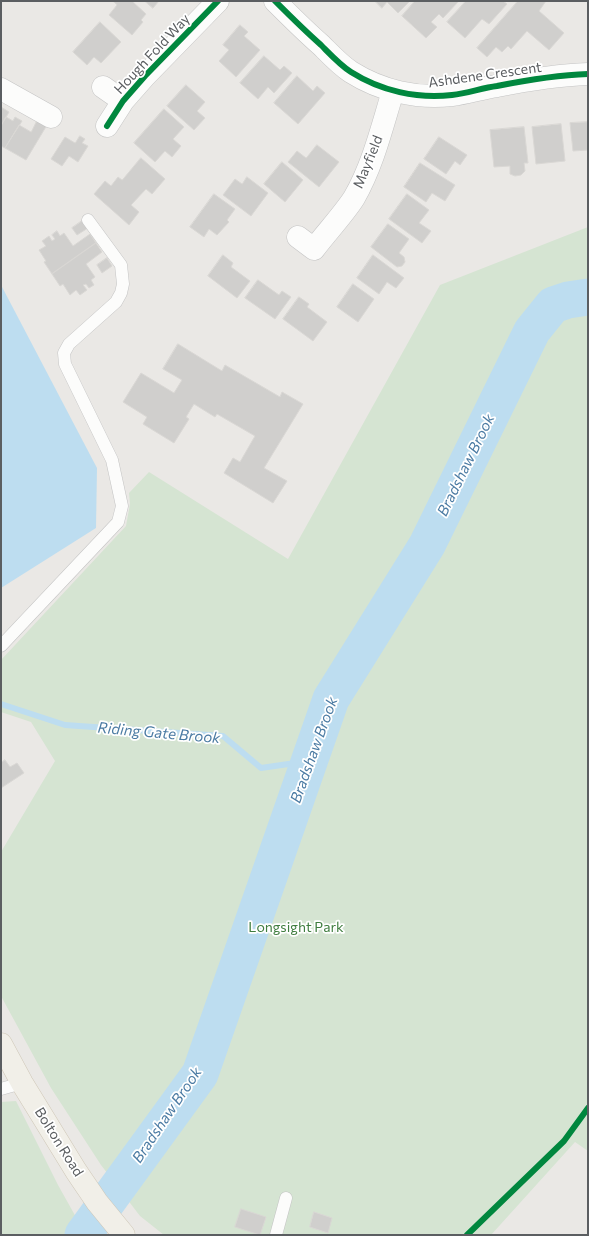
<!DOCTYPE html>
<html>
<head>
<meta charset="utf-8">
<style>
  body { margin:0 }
  #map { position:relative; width:589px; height:1236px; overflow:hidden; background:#eae8e5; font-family:Commissioner,sans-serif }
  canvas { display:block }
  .frame { position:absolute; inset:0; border:2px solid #5b5e61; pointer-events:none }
</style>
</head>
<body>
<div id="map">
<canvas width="589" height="1236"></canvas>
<div class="frame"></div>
</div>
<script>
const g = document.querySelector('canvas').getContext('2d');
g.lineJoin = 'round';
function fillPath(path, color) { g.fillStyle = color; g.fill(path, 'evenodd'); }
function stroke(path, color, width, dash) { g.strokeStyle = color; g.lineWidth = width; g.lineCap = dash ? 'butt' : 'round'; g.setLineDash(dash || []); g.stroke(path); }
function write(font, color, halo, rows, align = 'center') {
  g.font = font + ' Commissioner,sans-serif'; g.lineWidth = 3.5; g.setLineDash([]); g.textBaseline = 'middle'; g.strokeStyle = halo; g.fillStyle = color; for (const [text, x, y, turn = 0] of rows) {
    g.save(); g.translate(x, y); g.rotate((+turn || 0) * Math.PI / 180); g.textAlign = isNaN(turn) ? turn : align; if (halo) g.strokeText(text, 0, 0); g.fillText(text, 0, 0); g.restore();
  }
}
fillPath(new Path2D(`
  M 588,227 L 588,1151 L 575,1142 L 491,1235 L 164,1235 L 140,1216 L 101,1165 L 51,1088 L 1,996 L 1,852 L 55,761 L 31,722 L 1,712 L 1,660 L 126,526 L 130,504 L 129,493 L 149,472 L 288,559 L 440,285 Z
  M 16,1101 L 58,1185 L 86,1235 L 1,1235 L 1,1102 Z`), '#d5e4d2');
fillPath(new Path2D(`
  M 1,285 L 97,468 L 96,528 L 1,588 Z`), '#bdddf0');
stroke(new Path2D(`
  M 1,704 L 65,725 L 223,736 L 261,768 L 309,761`), '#bdddf0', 6);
stroke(new Path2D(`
  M 83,1235 L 200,1074 L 331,699 L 427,545 L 532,331 L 553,305 L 568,300 L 588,297`), '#bdddf0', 37);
const building = new Path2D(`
  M 113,1 L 132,1 L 146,14 L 141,20 L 143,22 L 132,35 L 109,15 L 117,5 Z
  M 145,1 L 159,1 L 153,8 Z
  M 375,1 L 410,1 L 398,13 L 387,2 L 382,8 Z
  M 415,1 L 459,1 L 443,18 L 439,14 L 431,22 L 437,27 L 426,38 L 402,16 Z
  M 466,1 L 503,1 L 507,4 L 489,24 L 482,19 L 465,38 L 447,22 Z
  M 518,1 L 546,1 L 539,11 L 564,33 L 549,50 L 527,31 L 511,49 L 508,46 L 502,52 L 496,47 L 487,57 L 477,48 Z
  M 100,22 L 121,42 L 101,63 L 94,57 L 87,65 L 73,52 Z
  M 240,25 L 248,32 L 244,36 L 260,50 L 236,77 L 219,61 L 229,50 L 223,45 Z
  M 264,56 L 280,70 L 284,66 L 292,73 L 274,93 L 268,87 L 258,99 L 240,83 Z
  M 297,76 L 313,91 L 317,86 L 325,93 L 298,124 L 274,103 Z
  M 186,85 L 205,102 L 197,111 L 205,118 L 194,130 L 167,106 Z
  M 1,107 L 9,112 L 1,126 Z
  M 164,109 L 184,127 L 173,139 L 181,146 L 172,157 L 165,151 L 155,162 L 134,143 Z
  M 6,117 L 13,121 L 15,117 L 22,121 L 5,148 L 1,146 L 1,126 Z
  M 38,119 L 47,125 L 26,160 L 5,148 L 19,125 L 31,132 Z
  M 588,122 L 588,150 L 573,151 L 570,123 Z
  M 561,124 L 565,161 L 536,164 L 532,127 Z
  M 524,127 L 528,163 L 524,163 L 525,171 L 521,175 L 515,176 L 510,174 L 510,166 L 494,167 L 490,130 Z
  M 80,136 L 85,139 L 82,143 L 88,146 L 78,162 L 69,156 L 62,166 L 51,159 L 65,137 L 75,143 Z
  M 439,137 L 467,155 L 460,165 L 455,161 L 446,174 L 424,159 Z
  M 317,145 L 339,162 L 319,187 L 288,162 L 297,151 L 306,158 Z
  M 141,158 L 165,179 L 152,194 L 146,189 L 131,205 L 139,212 L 129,225 L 94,194 L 105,181 L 111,186 L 118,177 L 122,180 Z
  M 282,162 L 303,180 L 285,202 L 264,184 Z
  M 420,163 L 455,185 L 445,201 L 432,193 L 426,202 L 404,187 Z
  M 247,177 L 268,193 L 251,216 L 223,195 L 235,179 L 242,184 Z
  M 214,194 L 235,209 L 227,220 L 229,222 L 217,235 L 209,229 L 204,237 L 190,227 Z
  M 407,194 L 429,210 L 419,223 L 431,231 L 422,243 L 389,219 Z
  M 82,221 L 88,228 L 77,235 L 72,228 Z
  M 388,224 L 409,239 L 399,253 L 404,257 L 405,262 L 402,266 L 397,267 L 371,247 Z
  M 57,231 L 60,236 L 64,233 L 73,246 L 90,234 L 96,243 L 52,274 L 44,262 L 46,261 L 39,250 L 46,246 L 42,241 L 49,236 L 52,241 L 55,239 L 52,235 Z
  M 96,243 L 102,252 L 86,264 L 95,277 L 91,280 L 94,285 L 89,288 L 86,284 L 83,285 L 87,290 L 80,295 L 76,290 L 70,295 L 63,284 L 60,286 L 52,274 Z
  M 223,255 L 233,263 L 231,267 L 250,281 L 237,298 L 208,276 Z
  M 373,255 L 404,278 L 396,288 L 387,282 L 379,294 L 357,278 Z
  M 107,258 L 112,266 L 102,273 L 97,265 Z
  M 258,280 L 279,295 L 282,291 L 291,297 L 275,319 L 245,298 Z
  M 353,284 L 374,299 L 358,322 L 337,307 Z
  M 299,297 L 309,304 L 307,307 L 327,322 L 313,341 L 283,319 Z
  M 178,344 L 222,371 L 225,365 L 280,397 L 282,392 L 303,404 L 264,468 L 287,481 L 273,503 L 224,473 L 233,458 L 240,462 L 255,436 L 217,414 L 215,417 L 194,404 L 186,417 L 189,419 L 174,443 L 143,424 L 147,417 L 123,402 L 141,373 L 174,393 L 182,380 L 163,369 Z
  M 5,760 L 10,767 L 17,763 L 24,773 L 1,788 L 1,763 Z
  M 241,1209 L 266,1217 L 260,1235 L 235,1227 Z
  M 314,1212 L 332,1218 L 328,1233 L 310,1227 Z`);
fillPath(building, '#d0cfcd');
stroke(building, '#d9d7d4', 1);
const service = new Path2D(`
  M 1,646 L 118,522 L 122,506 L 112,460 L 65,364 L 64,353 L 69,344 L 116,302 L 121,293 L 123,284 L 121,265 L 88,220
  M 1,1089 L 22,1083
  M 276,1235 L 286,1198`);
const minor = new Path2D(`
  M 275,1 C 290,16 305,31 321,45 C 330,54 340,65 351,72 C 381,91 417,99 452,95 C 468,93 482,88 497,86 C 527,80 558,75 588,74
  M 103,87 L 123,101
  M 1,89 L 51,117
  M 107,126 L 123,101 L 145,76 L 218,1
  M 298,237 L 314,249 C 326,233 343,215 354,198 C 373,165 382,127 393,91`);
const primary = new Path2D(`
  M 1,1044 L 22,1083 L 76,1171 L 97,1202 L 124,1235`);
stroke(service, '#c4c4c4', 13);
stroke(minor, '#c4c4c4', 23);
stroke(primary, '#cec6b6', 23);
stroke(service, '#fcfcfb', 12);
stroke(minor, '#fcfcfb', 22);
stroke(primary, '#f1efe8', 22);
stroke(new Path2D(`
  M 275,1 C 290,16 305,31 321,45 C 330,54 340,65 351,72 C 381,91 417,99 452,95 C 468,93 482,88 497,86 C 527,80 558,75 588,74
  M 107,126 L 123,101 L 145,76 L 218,1
  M 467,1235 L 564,1141 L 588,1108`), '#00873e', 6);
write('14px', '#5b5e61', '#fff', [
  ["Hough Fold Way",152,54,-47],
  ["Ashdene Crescent",485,75,-8],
  ["Mayfield",368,162,-68],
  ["Bolton Road",59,1142,58]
]);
write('14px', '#3f7d3f', '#fff', [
  ["Longsight Park",296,927]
]);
write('italic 15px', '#4b7ba3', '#fff', [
  ["Bradshaw Brook",466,465,-64],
  ["Riding Gate Brook",159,733,5],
  ["Bradshaw Brook",314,750,-70],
  ["Bradshaw Brook",167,1115,-56]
]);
</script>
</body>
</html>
